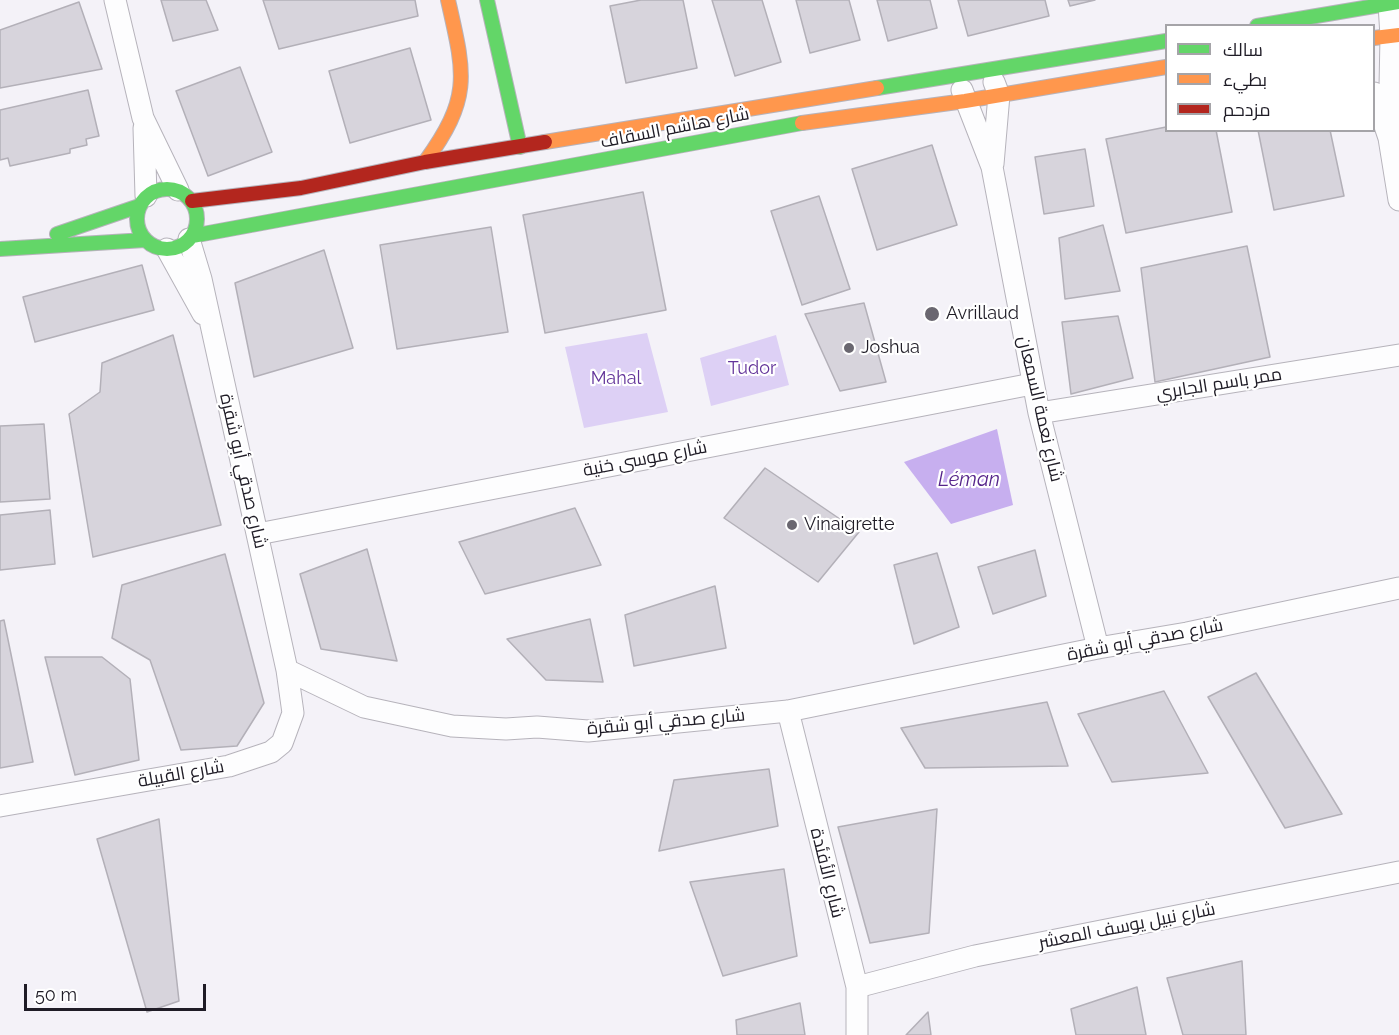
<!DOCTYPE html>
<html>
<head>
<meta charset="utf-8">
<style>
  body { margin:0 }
  #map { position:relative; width:1399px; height:1035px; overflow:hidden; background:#f4f2f8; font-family:Raleway,Cairo,sans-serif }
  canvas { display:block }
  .legend { position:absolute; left:1165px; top:24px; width:210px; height:108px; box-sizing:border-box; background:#fff; border:2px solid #a5a4a8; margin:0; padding:8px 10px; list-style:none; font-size:18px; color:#1f1c26 }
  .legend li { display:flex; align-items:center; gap:12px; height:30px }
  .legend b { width:30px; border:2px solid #a5a4a8 }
  .scale { position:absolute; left:24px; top:984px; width:182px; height:27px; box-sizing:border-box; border:3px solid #1f1c26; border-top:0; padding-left:8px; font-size:18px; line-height:21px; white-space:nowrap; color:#1f1c26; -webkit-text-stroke:4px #fff; paint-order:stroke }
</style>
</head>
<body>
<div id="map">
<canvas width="1399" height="1035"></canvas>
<ul class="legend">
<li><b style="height:8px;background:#63d668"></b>سالك</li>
<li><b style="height:8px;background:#ff974d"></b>بطيء</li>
<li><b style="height:8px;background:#b3261e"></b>مزدحم</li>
</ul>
<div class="scale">50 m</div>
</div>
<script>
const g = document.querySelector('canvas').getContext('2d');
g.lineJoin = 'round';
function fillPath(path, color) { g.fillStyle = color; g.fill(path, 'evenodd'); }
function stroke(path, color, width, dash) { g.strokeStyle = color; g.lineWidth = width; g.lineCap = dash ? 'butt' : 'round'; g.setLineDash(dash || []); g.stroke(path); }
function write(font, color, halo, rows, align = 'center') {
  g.font = font + ' Raleway,Cairo,sans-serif'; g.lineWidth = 4.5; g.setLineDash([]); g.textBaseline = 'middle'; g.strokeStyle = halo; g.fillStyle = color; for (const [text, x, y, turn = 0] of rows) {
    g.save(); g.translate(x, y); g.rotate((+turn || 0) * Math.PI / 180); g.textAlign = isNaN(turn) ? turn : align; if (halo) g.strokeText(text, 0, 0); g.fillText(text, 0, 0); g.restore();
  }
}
fillPath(new Path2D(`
  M 647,333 L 668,412 L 584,428 L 565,347 Z
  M 776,335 L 789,385 L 711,406 L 700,358 Z`), '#ddd0f5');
fillPath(new Path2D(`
  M 997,429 L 1013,505 L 951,524 L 904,462 Z`), '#c7afef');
const building = new Path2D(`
  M 161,0 L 206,0 L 218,30 L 173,41 Z
  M 263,0 L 415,0 L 418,16 L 279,49 Z
  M 641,0 L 683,0 L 697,68 L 626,83 L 610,6 Z
  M 712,0 L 762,0 L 781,62 L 735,76 Z
  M 796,0 L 849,0 L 860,40 L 810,53 Z
  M 877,0 L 930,0 L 937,28 L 888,41 Z
  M 958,0 L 1045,0 L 1049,16 L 968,36 Z
  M 1068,0 L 1095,0 L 1070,6 Z
  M 79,2 L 102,69 L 0,88 L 0,30 Z
  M 410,48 L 431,120 L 350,143 L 329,71 Z
  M 240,67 L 272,152 L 208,176 L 176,91 Z
  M 88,90 L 99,136 L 86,139 L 87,145 L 70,149 L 70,153 L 10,166 L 8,158 L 0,160 L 0,110 Z
  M 1166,127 L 1166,130 L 1216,130 L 1232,212 L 1126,233 L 1106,139 Z
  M 1258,130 L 1330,130 L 1344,196 L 1274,210 Z
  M 932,145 L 957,225 L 877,250 L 852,169 Z
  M 1085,149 L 1094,206 L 1044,214 L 1035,157 Z
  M 643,192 L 666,310 L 545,333 L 523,215 Z
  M 819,196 L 850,289 L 802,305 L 771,211 Z
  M 1103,225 L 1120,291 L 1065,299 L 1059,238 Z
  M 491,227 L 508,332 L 397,349 L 380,245 Z
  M 1247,246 L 1270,357 L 1155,382 L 1141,268 Z
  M 324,250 L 353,348 L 254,377 L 235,283 Z
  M 142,265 L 154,310 L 35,342 L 23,297 Z
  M 864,303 L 886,382 L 840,391 L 805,314 Z
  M 1118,316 L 1133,378 L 1071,394 L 1062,322 Z
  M 173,335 L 221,525 L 93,557 L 69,414 L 100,392 L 102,363 Z
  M 44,424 L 50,499 L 0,502 L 0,426 Z
  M 765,468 L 859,532 L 818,582 L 724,518 Z
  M 575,508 L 601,565 L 485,594 L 459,542 Z
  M 50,510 L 55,564 L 0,570 L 0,515 Z
  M 367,549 L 397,661 L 321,649 L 300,574 Z
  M 1035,550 L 1046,596 L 993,614 L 978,567 Z
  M 937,553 L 959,627 L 914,644 L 894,565 Z
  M 225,554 L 264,703 L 237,746 L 181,750 L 150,660 L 112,638 L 122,585 Z
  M 715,586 L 726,648 L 634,666 L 625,615 Z
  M 590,619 L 603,682 L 546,680 L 507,639 Z
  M 4,620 L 33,762 L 0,768 L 0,621 Z
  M 45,657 L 102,657 L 130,679 L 139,760 L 75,775 Z
  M 1256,673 L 1342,814 L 1285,828 L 1208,697 Z
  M 1164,691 L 1208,773 L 1112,782 L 1078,714 Z
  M 1047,702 L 1068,766 L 925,768 L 901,728 Z
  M 769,769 L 778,826 L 659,851 L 674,780 Z
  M 937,809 L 929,933 L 870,943 L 838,827 Z
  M 159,819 L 179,1001 L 147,1012 L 97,839 Z
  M 784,869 L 797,956 L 723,976 L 690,882 Z
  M 1242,961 L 1246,1035 L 1183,1035 L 1167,978 Z
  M 1137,987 L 1146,1035 L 1076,1035 L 1071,1009 Z
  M 800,1003 L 805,1035 L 737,1035 L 736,1020 Z
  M 928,1012 L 931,1035 L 906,1035 Z`);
fillPath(building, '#d7d4dc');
stroke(building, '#b3b0b8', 1.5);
const street = new Path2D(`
  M 115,0 L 143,118 L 178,190
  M 1389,4 L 1391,36 L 1389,138
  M 962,90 L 992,167 L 1039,413 L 1098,648
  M 1374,93 L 1389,138 L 1399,200
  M 144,128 L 146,196
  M 993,164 L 999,95 L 994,82
  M 167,249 L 203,314
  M 1039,413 L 1399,355
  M 258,534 L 1032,384
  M 287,670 L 364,707 L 452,726 L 506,729 L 537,727 L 588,731 L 788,711 L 1098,648 L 1187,633 L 1399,588
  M 788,711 L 857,987 L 857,1035
  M 0,806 L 229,766 L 271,752 L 282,743 L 293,713 L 287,670 L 201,279 L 189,239
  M 857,987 L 975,956 L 1399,872`);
const fast = new Path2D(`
  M 487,0 L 520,147
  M 1257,26 L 1399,2
  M 877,88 L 1166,41
  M137 219a30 30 0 1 1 60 0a30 30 0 1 1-60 0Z
  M 57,234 L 139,206
  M 192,236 L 802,123
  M 0,249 L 145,240`);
const slow = new Path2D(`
  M 1374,38 L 1399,35
  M 802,123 L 965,101 L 1166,67
  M 545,142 L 877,88
  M 425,162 C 472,97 465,75 448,0`);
const jam = new Path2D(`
  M 192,201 L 301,188 L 425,162 L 545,142`);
stroke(street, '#b6b3bb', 23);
stroke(fast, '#b6b3bb', 16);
stroke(slow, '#b6b3bb', 16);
stroke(jam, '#b6b3bb', 16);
stroke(street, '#fdfdfe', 21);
stroke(fast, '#63d668', 14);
stroke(slow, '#ff974d', 14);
stroke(jam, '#b3261e', 14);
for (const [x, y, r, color] of [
  [932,314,8,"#6a6770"],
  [849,348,6,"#6a6770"],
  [792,525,6,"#6a6770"]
]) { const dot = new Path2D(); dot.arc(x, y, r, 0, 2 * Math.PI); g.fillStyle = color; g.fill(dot); stroke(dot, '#fff', 2); }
write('18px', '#1f1c26', '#fff', [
  ["شارع هاشم السقاف",675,128,-11],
  ["ممر باسم الجابري",1219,384,-9],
  ["شارع نعمة السمعان",1040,409,77],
  ["شارع موسى خنية",645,459,-11],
  ["شارع صدقي أبو شقرة",243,471,77],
  ["شارع صدقي أبو شقرة",1145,640,-11],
  ["شارع صدقي أبو شقرة",666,722,-5],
  ["شارع القبيلة",181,774,-10],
  ["شارع الأفئدة",827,873,76],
  ["شارع نبيل يوسف المعشر",1127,926,-11]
]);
write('18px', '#1f1c26', '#fff', [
  ["Avrillaud",946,314],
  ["Joshua",861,348],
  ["Vinaigrette",804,525]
], 'left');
write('18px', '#623399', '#fff', [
  ["Tudor",752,369],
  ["Mahal",616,379]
]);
write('italic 20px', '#55248a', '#fff', [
  ["Léman",969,480]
]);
</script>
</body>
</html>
